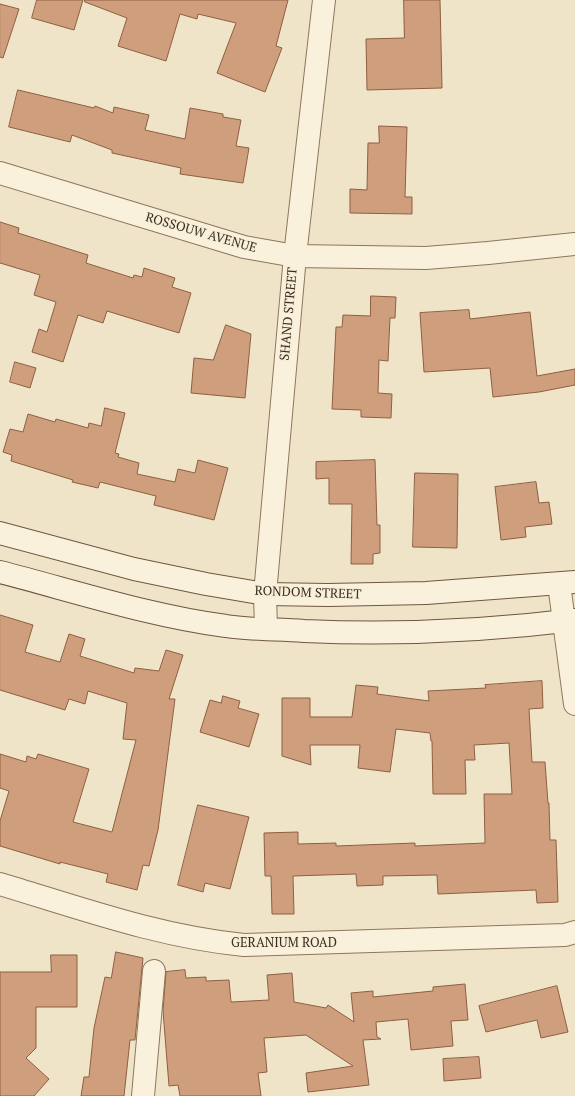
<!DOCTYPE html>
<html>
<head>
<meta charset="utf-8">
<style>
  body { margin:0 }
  canvas { display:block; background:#f0e4c8 }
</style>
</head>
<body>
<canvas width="575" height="1096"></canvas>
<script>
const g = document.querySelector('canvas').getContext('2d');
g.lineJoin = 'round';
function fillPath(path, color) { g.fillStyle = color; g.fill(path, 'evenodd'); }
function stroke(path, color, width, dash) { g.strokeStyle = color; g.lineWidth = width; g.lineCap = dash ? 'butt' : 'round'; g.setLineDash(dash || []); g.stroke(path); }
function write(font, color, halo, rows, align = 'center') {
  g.font = font + ' "PT Serif",serif'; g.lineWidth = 3; g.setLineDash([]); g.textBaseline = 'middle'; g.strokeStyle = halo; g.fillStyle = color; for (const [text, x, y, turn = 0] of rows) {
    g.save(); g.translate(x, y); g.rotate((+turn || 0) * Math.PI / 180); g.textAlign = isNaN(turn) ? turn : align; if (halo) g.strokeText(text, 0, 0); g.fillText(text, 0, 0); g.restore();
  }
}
const building = new Path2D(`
  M 37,0 L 83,0 L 74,30 L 32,18 Z
  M 85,0 L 288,0 L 276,46 L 282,48 L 265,92 L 217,73 L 236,23 L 198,14 L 197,19 L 180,14 L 166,61 L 118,46 L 127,18 L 85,2 Z
  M 404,0 L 440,0 L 442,88 L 367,90 L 366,39 L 404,38 Z
  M 0,4 L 19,9 L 3,58 L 0,57 Z
  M 18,90 L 94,108 L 95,106 L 113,113 L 114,107 L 149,115 L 145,130 L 185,139 L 190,108 L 223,114 L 223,117 L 241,120 L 236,146 L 249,148 L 243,183 L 180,174 L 181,168 L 112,153 L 112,150 L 72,135 L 70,142 L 9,127 Z
  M 379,126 L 407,127 L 405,197 L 412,197 L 412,214 L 350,213 L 350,189 L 367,190 L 368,143 L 379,143 Z
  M 0,222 L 19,228 L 18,233 L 88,255 L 86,263 L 133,278 L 134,275 L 142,277 L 144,268 L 175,278 L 172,287 L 191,293 L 179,333 L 107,311 L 103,323 L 78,315 L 63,362 L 32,352 L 39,329 L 47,332 L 56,302 L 34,295 L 40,275 L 0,263 Z
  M 371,296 L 396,297 L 395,318 L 390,318 L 388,361 L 379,360 L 378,393 L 392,394 L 391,418 L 361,417 L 361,410 L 332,409 L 336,327 L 342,327 L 343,315 L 370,316 Z
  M 469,310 L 470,319 L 530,312 L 537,376 L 575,369 L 575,385 L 539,392 L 493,397 L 490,368 L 424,372 L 420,313 Z
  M 226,325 L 251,334 L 245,398 L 191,393 L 194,358 L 213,360 Z
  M 15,362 L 36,368 L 30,388 L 10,382 Z
  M 105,408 L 125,413 L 115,453 L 119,454 L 118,457 L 139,463 L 137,474 L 175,482 L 178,469 L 195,473 L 198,460 L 228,468 L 214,520 L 154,505 L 156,496 L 100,482 L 98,488 L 72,482 L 73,480 L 11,461 L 12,455 L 3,452 L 10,429 L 23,432 L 28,414 L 55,422 L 56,419 L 88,428 L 89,423 L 101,426 Z
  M 375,460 L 377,525 L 380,525 L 380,553 L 373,554 L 373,564 L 351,564 L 352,504 L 329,504 L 329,478 L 316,479 L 316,462 Z
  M 415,473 L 458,474 L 457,548 L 413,547 Z
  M 536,482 L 539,503 L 549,502 L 552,524 L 525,527 L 526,537 L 501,540 L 495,487 Z
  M 0,615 L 33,625 L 25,652 L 60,662 L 69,634 L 85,639 L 80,656 L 134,673 L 135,668 L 159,671 L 166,650 L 183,655 L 169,699 L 175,699 L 158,830 L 149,866 L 143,865 L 137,890 L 106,882 L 108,874 L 60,862 L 60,864 L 0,846 L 0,821 L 9,791 L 0,788 L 0,754 L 26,762 L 27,756 L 36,759 L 38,754 L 89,769 L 73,822 L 112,832 L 136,740 L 123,739 L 127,703 L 88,691 L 85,704 L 69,699 L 65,710 L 0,690 Z
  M 542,681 L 543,708 L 529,709 L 532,762 L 545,762 L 548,803 L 549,803 L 550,840 L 556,840 L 558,902 L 537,903 L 536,890 L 438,894 L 437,875 L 383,876 L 383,885 L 357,886 L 356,874 L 293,876 L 294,914 L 272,914 L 271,876 L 265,876 L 264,833 L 298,832 L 298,844 L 336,843 L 336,846 L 415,843 L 415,846 L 485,843 L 484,794 L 512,794 L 509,743 L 474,745 L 475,760 L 465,760 L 466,794 L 433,794 L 432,741 L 431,741 L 430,733 L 396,729 L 390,772 L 358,768 L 360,745 L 310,745 L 311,765 L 282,756 L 282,698 L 310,698 L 310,717 L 352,717 L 356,685 L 378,687 L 377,694 L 429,701 L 428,691 L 486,688 L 485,685 Z
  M 223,696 L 240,701 L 238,708 L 259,714 L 249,747 L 200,732 L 210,700 L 221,703 Z
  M 198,805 L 249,817 L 230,889 L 205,883 L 203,892 L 178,885 Z
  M 116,952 L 143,958 L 135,1040 L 130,1040 L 124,1096 L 81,1096 L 84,1077 L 89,1077 L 94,1028 L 105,977 L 111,978 Z
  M 51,955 L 77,955 L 77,1007 L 36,1007 L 36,1048 L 26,1058 L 49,1079 L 34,1096 L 0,1096 L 0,972 L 51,972 Z
  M 185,970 L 186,978 L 206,977 L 206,981 L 229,980 L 231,1002 L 269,1000 L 267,975 L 292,973 L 294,1002 L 326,1008 L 328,1005 L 354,1022 L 351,993 L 373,991 L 373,997 L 433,991 L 433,987 L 465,984 L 468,1020 L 451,1021 L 453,1046 L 411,1050 L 408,1019 L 376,1022 L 377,1037 L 381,1039 L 363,1040 L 369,1085 L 308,1092 L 306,1073 L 353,1066 L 306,1035 L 264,1038 L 267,1072 L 258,1073 L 261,1096 L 180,1096 L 178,1085 L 169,1086 L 163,1011 L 166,972 Z
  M 557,986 L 568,1032 L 541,1038 L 537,1020 L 486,1032 L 479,1006 Z
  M 479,1057 L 481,1078 L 444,1081 L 443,1059 Z`);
fillPath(building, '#cf9f7d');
stroke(building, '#8d5f41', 1);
const street = new Path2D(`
  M 0,173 L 244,247 L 295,256 L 426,258 L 488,253 L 575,244
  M 559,584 L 575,704
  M 266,629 L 265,594 L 295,256 L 324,0
  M 0,884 C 80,908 160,937 244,945 L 565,935 L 575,932
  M 143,1096 L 154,971`);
const secondary = new Path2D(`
  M 0,533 L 134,569 L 206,584 L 265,594 L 328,595 L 426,593 L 575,582
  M 0,572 C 74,591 150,616 226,626 C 251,630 278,629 304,631 C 394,635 486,631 575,620`);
stroke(street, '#8d765c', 24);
stroke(secondary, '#6f573f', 24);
stroke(street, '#faf1dc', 22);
stroke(secondary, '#faf1dc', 22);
write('13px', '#3d2e20', '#f7eed8', [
  ["ROSSOUW AVENUE",201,233,16],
  ["SHAND STREET",289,314,-85],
  ["RONDOM STREET",308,593,2],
  ["GERANIUM ROAD",284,943]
]);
</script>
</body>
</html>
